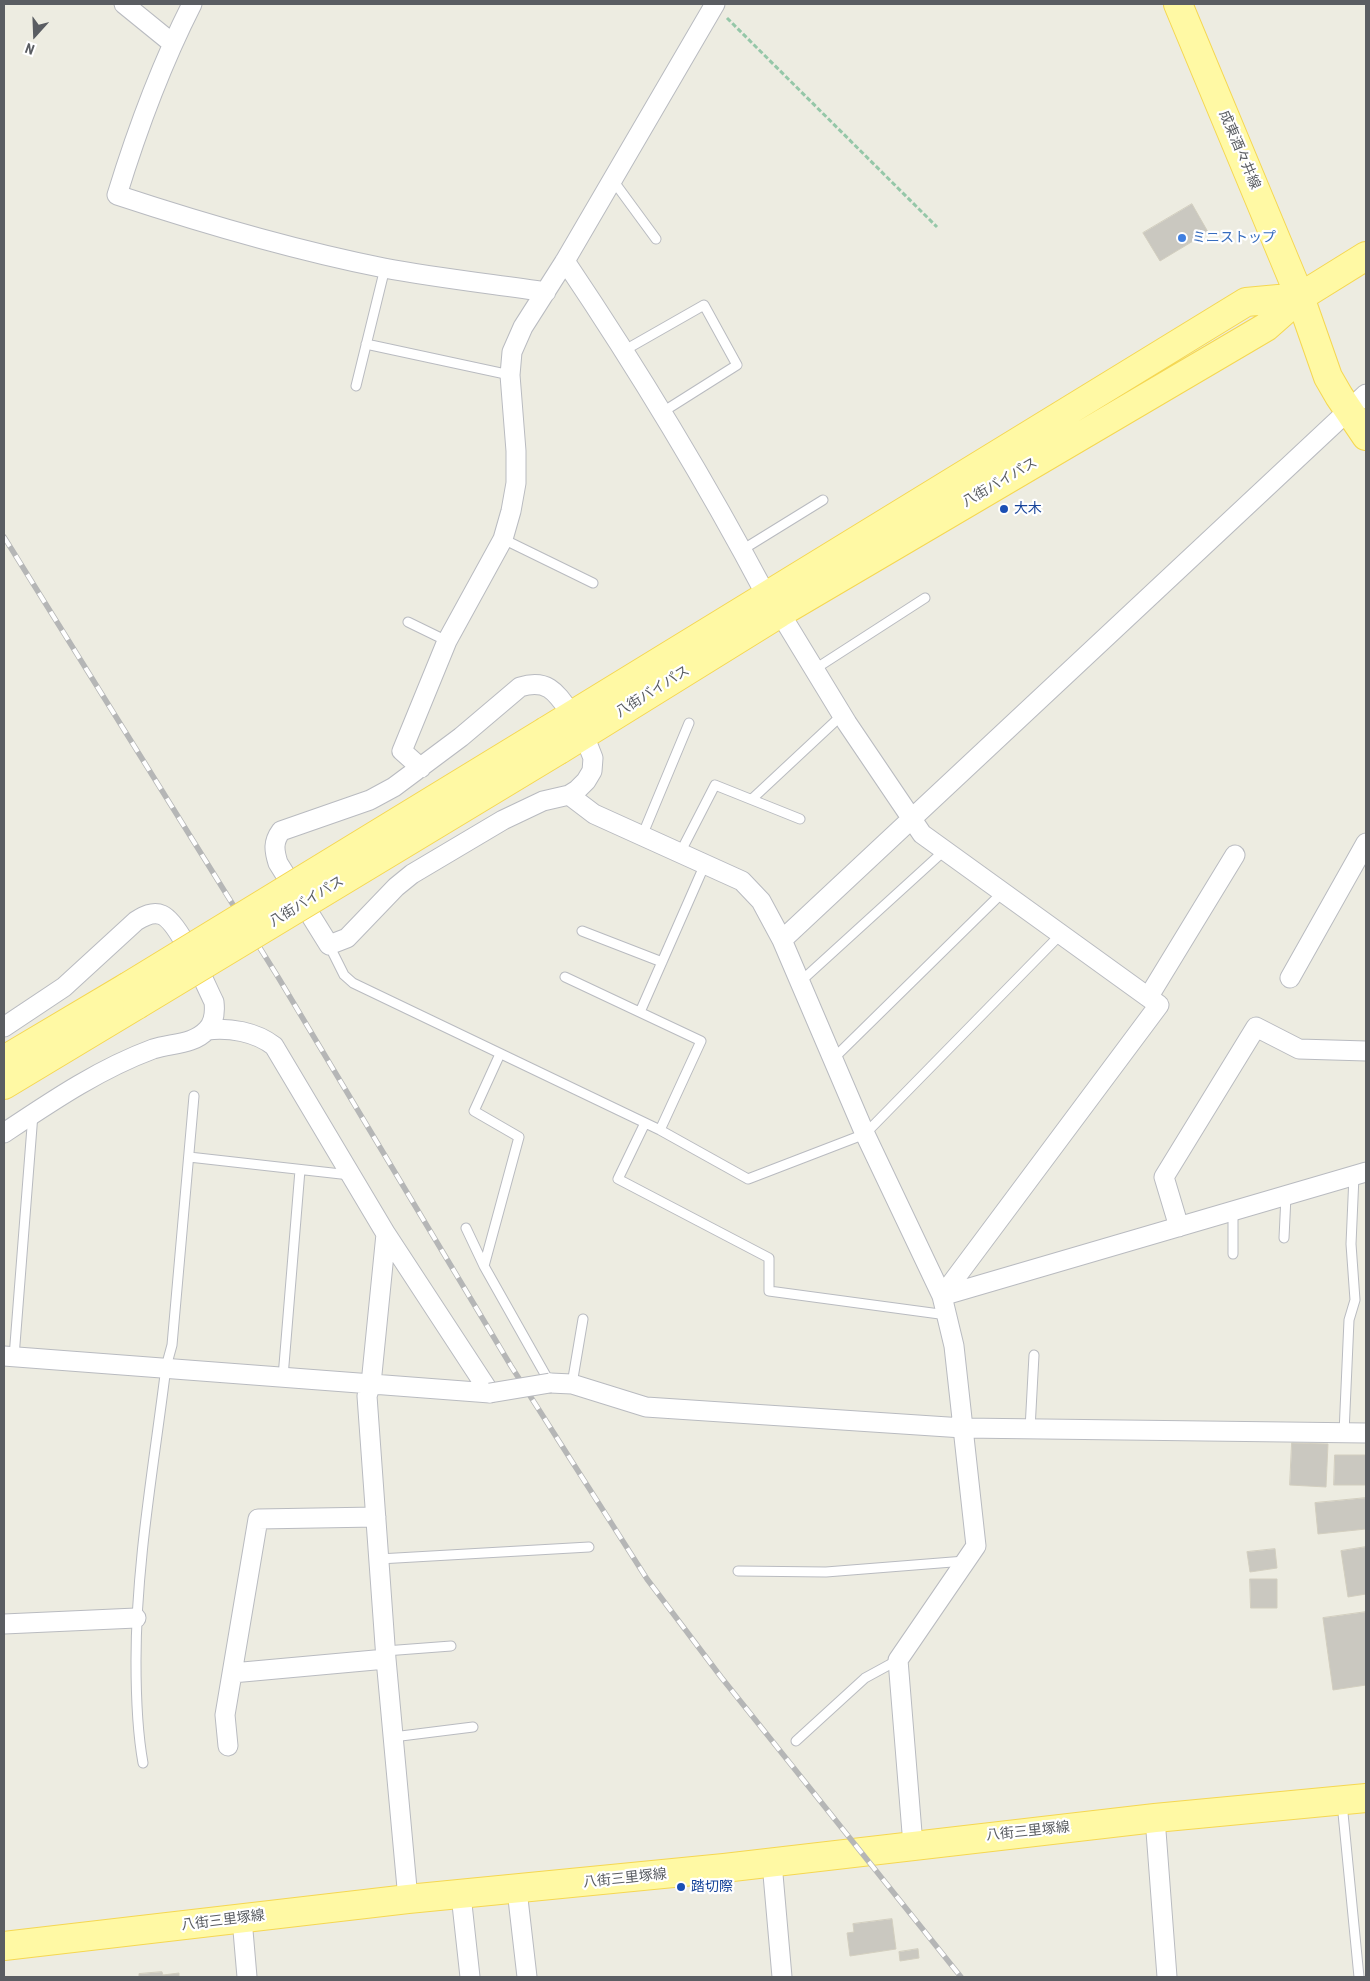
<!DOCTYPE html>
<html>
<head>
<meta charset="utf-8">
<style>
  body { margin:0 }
  #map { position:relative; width:1370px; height:1981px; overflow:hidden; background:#edece1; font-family:"Roboto Condensed",sans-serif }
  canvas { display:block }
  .frame { position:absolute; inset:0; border:5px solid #5a5d62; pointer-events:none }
  .north { position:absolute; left:10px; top:10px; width:50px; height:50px; -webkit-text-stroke:4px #fff; paint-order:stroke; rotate:200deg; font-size:14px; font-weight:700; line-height:20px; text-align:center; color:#5a5d62 }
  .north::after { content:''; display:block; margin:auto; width:18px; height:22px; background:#5a5d62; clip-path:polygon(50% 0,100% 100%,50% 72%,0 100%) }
</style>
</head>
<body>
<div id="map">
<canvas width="1370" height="1981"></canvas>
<div class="frame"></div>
<div class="north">N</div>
</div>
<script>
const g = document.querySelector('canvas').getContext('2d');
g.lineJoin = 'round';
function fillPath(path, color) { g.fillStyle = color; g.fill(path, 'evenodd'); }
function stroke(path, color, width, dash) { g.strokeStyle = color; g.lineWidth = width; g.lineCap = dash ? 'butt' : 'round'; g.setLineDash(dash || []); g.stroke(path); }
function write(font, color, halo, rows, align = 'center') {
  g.font = font + ' "Roboto Condensed","Noto Sans JP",sans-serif'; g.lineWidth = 4.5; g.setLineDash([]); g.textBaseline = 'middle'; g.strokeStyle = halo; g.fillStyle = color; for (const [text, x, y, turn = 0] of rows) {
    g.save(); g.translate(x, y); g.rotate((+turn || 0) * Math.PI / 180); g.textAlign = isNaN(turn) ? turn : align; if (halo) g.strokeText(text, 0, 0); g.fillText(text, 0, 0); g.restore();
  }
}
const building = new Path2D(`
  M 1192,204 L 1208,232 L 1160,261 L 1143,233 Z
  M 1292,1443 L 1328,1444 L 1326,1487 L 1290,1485 Z
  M 1335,1455 L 1366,1455 L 1366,1485 L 1334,1485 Z
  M 1366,1498 L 1366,1529 L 1318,1534 L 1315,1503 Z
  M 1366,1547 L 1366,1594 L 1348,1597 L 1341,1551 Z
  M 1275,1549 L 1277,1568 L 1250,1572 L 1247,1552 Z
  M 1250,1579 L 1277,1579 L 1277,1608 L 1251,1608 Z
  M 1366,1612 L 1366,1685 L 1333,1690 L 1323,1618 Z
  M 892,1919 L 896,1949 L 850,1956 L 847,1933 L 854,1932 L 853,1924 Z
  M 918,1949 L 919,1958 L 900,1961 L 899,1952 Z
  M 162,1972 L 163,1975 L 179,1973 L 179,1977 L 139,1977 L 139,1974 Z`);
fillPath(building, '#cac8c0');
stroke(building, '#d2cebf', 1);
const lane = new Path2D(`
  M 612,179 L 656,239
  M 366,344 L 510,375
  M 625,350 L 704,305 L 737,365 L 661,413
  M 356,386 L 385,268
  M 503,539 L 593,583
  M 742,550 L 823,500
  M 408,622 L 447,641
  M 815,669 L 925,598
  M 752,799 L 842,715
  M 642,836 L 689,723
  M 680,853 L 715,785 L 800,819
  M 582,931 L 662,962
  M 329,945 L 344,975 L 353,983 L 660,1130 L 748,1179 L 865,1134 L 1061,934
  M 565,977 L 701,1041 L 660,1130
  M 800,982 L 945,850
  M 640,1012 L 705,864
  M 833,1059 L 1003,892
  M 645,1123 L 618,1179 L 769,1258 L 769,1291 L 947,1315
  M 189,1157 L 350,1175
  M 466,1228 L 484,1266 L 550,1383
  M 1284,1238 L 1286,1196
  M 1233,1254 L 1233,1212
  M 484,1266 L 519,1137 L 474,1111 L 500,1054
  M 14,1357 L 33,1114
  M 283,1377 L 300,1170
  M 572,1384 L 583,1319
  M 1030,1429 L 1034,1355
  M 1344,1433 L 1349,1320 L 1355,1300 L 1351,1244 L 1354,1176
  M 379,1559 L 589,1547
  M 738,1571 L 826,1572 L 965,1561
  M 385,1651 L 451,1646
  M 393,1737 L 473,1727
  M 796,1741 L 865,1678 L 898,1660
  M 143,1763 C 137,1730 136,1696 136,1661 C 136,1563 154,1465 166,1367 L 172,1345 L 194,1096
  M 1342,1803 L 1359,1977`);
const street = new Path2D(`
  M 124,4 L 172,43
  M 192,4 C 161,65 137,130 117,195 C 205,224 293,250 384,268 C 438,278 492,284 546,292
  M 565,261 C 637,368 705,480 766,595
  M 780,613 L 847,723 L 922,834 L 1159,1005 L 942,1296
  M 572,715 C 557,694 549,678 520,687 L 461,737 L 394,787 L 370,800 L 281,831 C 273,842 274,850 278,863 L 329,945 L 347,938 L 396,887 L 412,874 L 503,820 L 543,801 L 569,795 L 577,790 L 586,781 L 592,771 L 593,758 L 584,735
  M 421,768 L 402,751 L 447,641 L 503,539 L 511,511 L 516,483 L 516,451 L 510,375 L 512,352 L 523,327 L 565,261 L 715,4
  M 569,795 L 594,814 L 742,881 L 761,901 L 782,940 L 865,1134 L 942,1296 L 954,1346 L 976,1546 L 898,1660 L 913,1845
  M 782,940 L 1366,394
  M 1290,978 L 1366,843
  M 1149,996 L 1235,855
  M 4,1027 L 64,987 L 136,921 C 144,916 153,911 162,915 C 180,923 204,982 214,1002 C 215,1011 214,1023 207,1030 C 193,1045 171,1043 153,1049 C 99,1069 52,1101 4,1133
  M 207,1030 C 229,1027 256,1032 274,1046 L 386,1234 L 490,1393
  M 1179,1227 L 1164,1177 L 1256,1027 L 1299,1049 L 1366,1051
  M 386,1234 L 371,1384 L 367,1396 L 386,1659 L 408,1899
  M 942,1296 L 1366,1172
  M 4,1356 L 490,1393
  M 550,1383 L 572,1384 L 646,1407 L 963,1428 L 1366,1433
  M 4,1624 L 136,1618
  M 232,1673 L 386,1659
  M 228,1746 L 225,1715 L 258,1519 L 376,1517
  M 1155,1818 L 1167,1977
  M 772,1863 L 782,1977
  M 517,1890 L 527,1977
  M 461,1895 L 470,1977
  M 242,1919 L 247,1977`);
const primary = new Path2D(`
  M 1178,4 L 1300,297 L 1328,377 L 1339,396 L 1366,436
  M 546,731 L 1246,302 L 1300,297
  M 559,750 L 780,613 L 1266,327 L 1300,297 L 1366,256
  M 4,1060 L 127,987
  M 4,1085 L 137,1005
  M 4,1946 L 408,1899 L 724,1868 L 1155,1818 L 1366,1798`);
stroke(lane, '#b9bbc0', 11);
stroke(street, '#b9bbc0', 21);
stroke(primary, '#f5d752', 30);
stroke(new Path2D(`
  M 727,18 L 937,227`), '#95c7a8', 3, [5, 2.5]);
stroke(lane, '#fff', 9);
stroke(street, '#fff', 19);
stroke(primary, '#fff9a4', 28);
const rail = new Path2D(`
  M 4,537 L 278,977 L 511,1366 L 647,1579 L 721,1677 L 961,1977`);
stroke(rail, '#b5b6b6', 5.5);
stroke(rail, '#fff', 4, [11]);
const streetBridge = new Path2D(`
  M 490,1393 L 550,1383`);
const primaryBridge = new Path2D(`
  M 127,987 L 546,731
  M 137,1005 L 559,750`);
stroke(streetBridge, '#b9bbc0', 21, []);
stroke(primaryBridge, '#f5d752', 30, []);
stroke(streetBridge, '#fff', 19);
stroke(primaryBridge, '#fff9a4', 28);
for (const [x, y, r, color] of [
  [1182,238,5,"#3f7fe0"],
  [1004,509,5,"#1a4fb4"],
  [681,1887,5,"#1a4fb4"]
]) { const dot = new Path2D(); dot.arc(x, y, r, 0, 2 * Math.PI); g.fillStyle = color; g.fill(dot); stroke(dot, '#fff', 2); }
write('14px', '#5a5d62', '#fff', [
  ["成東酒々井線",1239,150,67],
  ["八街バイパス",1000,483,-30],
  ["八街バイパス",653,692,-32],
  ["八街バイパス",307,902,-31],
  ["八街三里塚線",1028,1832,-6],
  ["八街三里塚線",625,1879,-6],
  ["八街三里塚線",223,1921,-7]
]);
write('14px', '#366cbe', '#fff', [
  ["ミニストップ",1192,238]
], 'left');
write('14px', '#164399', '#fff', [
  ["大木",1014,509],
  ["踏切際",691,1887]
], 'left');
</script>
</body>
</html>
